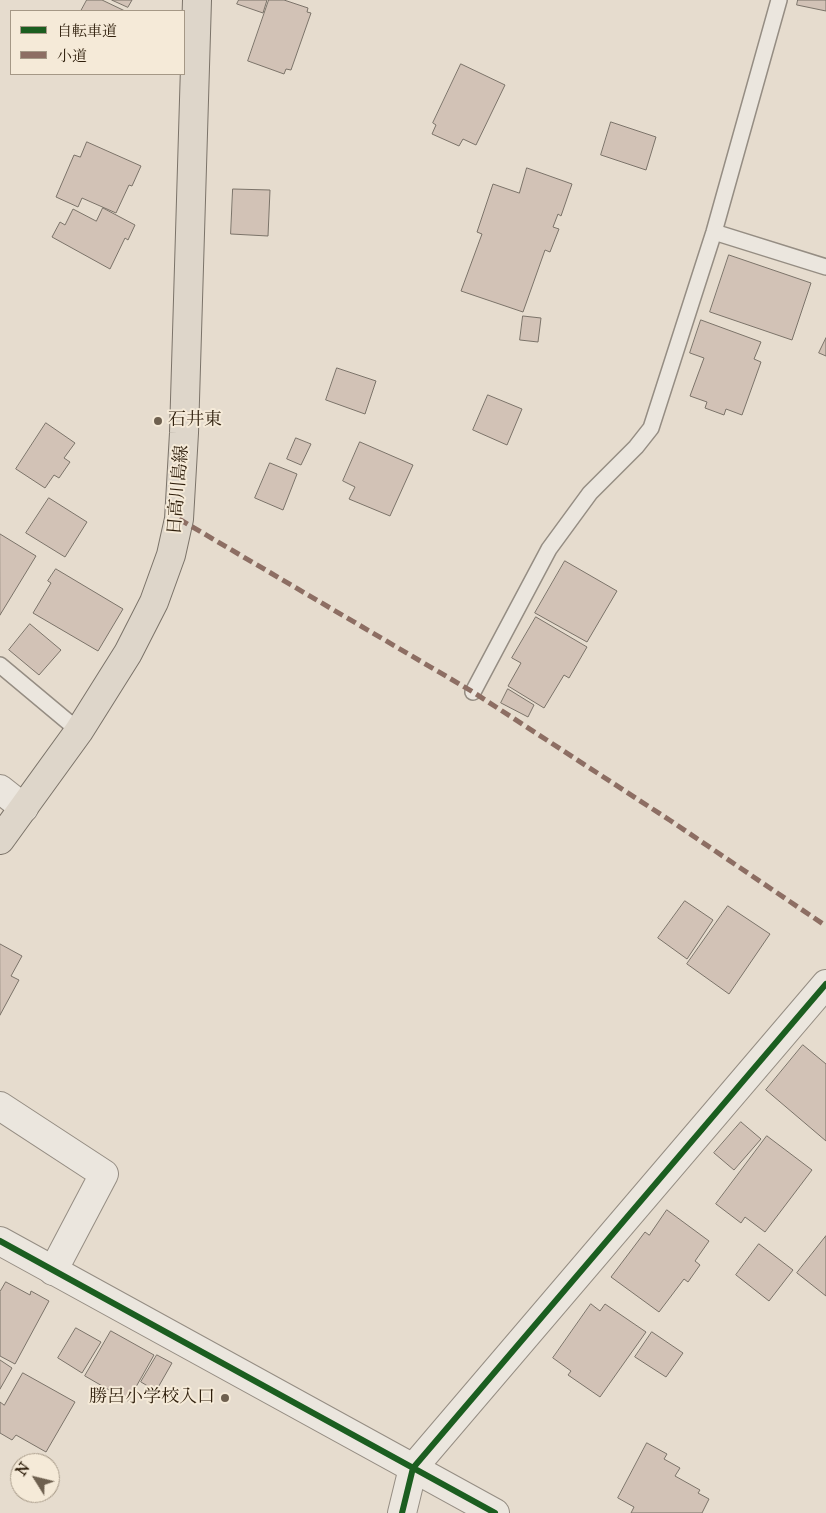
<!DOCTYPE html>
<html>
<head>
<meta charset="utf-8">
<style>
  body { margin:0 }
  #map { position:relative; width:826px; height:1513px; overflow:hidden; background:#e6dcce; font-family:"IM FELL Great Primer","Noto Serif JP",serif }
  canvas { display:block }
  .legend { position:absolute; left:10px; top:10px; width:175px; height:65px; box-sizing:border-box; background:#f5ead8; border:1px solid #a59886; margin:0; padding:6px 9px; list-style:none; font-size:15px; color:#2e1e0b }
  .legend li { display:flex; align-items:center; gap:10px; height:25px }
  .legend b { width:25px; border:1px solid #a59886 }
  .north { position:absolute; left:10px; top:1453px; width:50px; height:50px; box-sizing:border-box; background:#f5ead8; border:1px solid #a59886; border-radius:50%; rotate:306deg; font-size:14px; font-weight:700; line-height:20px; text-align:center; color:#2e1e0b }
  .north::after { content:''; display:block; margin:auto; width:18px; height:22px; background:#6e604f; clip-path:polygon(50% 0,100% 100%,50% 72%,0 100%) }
</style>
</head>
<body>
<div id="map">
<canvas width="826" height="1513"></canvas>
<ul class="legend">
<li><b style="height:6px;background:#1b5e20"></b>自転車道</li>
<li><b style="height:6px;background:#8d6e63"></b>小道</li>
</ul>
<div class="north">N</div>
</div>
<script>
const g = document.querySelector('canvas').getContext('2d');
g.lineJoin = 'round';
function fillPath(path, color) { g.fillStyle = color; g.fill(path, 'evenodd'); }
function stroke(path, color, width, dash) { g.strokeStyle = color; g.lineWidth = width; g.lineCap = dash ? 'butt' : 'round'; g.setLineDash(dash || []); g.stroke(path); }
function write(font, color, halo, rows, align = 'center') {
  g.font = font + ' "IM FELL Great Primer","Noto Serif JP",serif'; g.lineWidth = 4; g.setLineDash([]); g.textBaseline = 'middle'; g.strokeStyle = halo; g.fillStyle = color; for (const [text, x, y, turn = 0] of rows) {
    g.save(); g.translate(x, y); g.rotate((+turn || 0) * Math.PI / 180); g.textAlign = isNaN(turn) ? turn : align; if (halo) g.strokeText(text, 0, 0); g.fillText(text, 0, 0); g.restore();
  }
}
const building = new Path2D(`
  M 87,0 L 102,0 L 125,11 L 81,11 Z
  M 112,0 L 132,0 L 128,7 Z
  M 239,0 L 267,0 L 263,13 L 237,4 Z
  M 269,0 L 284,0 L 308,8 L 307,12 L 311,13 L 291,70 L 286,69 L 284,74 L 248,61 Z
  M 798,0 L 826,0 L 826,11 L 797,5 Z
  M 461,64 L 505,85 L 476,145 L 463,139 L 459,146 L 432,134 L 436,125 L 433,123 Z
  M 611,122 L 656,137 L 646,170 L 601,155 Z
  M 87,142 L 141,166 L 132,186 L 129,185 L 116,213 L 82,198 L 78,207 L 56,197 L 74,155 L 80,157 Z
  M 527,168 L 572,184 L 561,216 L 558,214 L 553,227 L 559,229 L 550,252 L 545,250 L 523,312 L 461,291 L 482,234 L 477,232 L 493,184 L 519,193 Z
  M 233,189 L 270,190 L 268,236 L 231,234 Z
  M 103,208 L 135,225 L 128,240 L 125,238 L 110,269 L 52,237 L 60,222 L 65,225 L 73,209 L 96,221 Z
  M 729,255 L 811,283 L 792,340 L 710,312 Z
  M 523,316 L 541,318 L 538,342 L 520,340 Z
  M 701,320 L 761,342 L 754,359 L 761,362 L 742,415 L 726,409 L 724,415 L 705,408 L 707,402 L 690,396 L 704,358 L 690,353 Z
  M 826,338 L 826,356 L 819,353 Z
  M 337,368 L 376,381 L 365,414 L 326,400 Z
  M 488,395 L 522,409 L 507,445 L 473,430 Z
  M 46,423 L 75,443 L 64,458 L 70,462 L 59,478 L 54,475 L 45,488 L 16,469 Z
  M 296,438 L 311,444 L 301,465 L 287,459 Z
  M 360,442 L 413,465 L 390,516 L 349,499 L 355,487 L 343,481 Z
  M 270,463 L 297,474 L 283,510 L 255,498 Z
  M 49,498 L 87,522 L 65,557 L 26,533 Z
  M 0,534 L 36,556 L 0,615 Z
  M 565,561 L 617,591 L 587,642 L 535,613 Z
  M 56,569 L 123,609 L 98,651 L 33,613 L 51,583 L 48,581 Z
  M 536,617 L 587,647 L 569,678 L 564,675 L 544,708 L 508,686 L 521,663 L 512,658 Z
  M 30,624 L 61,650 L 39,675 L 9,650 Z
  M 508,689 L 534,705 L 528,717 L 501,703 Z
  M 685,901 L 713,920 L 687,959 L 658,938 Z
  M 728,906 L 770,934 L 729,994 L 687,964 Z
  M 0,944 L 22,956 L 11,976 L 19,980 L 0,1015 Z
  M 803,1045 L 826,1064 L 826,1141 L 766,1090 Z
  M 741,1122 L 761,1139 L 734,1170 L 714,1153 Z
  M 767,1136 L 812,1170 L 765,1232 L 745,1217 L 741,1223 L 716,1204 Z
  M 667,1210 L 709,1241 L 695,1261 L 700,1265 L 688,1282 L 684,1279 L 659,1312 L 611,1277 L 645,1232 L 649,1235 Z
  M 826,1236 L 826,1296 L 797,1273 Z
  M 759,1244 L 793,1270 L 769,1301 L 736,1275 Z
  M 6,1282 L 30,1295 L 31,1291 L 49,1301 L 15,1364 L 0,1356 L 0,1292 Z
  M 591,1304 L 600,1311 L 605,1304 L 646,1332 L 600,1397 L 568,1375 L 571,1371 L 553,1358 Z
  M 76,1328 L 101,1342 L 82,1373 L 58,1358 Z
  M 111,1331 L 154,1355 L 128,1401 L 85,1376 Z
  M 652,1332 L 683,1353 L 666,1377 L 635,1357 Z
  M 157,1355 L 172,1363 L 156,1391 L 141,1382 Z
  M 0,1360 L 12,1368 L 0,1389 Z
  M 23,1373 L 75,1402 L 46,1452 L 16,1435 L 12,1440 L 0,1433 L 0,1402 L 4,1405 Z
  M 647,1443 L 667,1454 L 664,1459 L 680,1468 L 675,1476 L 700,1490 L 698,1493 L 709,1499 L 702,1513 L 631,1513 L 634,1507 L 618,1498 Z`);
fillPath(building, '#d2c2b6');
stroke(building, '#7b7369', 1);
const service = new Path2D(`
  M 714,232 L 826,267
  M 0,665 L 79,731
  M 473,692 L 549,549 L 590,493 L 636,447 L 651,428 L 714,232 L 779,0`);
const minor = new Path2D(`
  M 0,789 L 24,808
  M 0,1106 L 104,1174 L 53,1271
  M 402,1513 L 413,1468 L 826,984`);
const tertiary = new Path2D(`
  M 0,1241 L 495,1513`);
const primary = new Path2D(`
  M 0,840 L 79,731 L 128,653 L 154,602 L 171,555 L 179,519 L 184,433 L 197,0`);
stroke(service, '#958d83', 18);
stroke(minor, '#958d83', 30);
stroke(tertiary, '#958d83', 30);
stroke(primary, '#7b7369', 30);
stroke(service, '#ebe6de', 15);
stroke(minor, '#ebe6de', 28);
stroke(tertiary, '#ebe6de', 28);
stroke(primary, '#ded6ca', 28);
stroke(new Path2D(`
  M 179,519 L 473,692 L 671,821 L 826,926`), '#8d6e63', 5, [10, 5]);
stroke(new Path2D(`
  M 0,1241 L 495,1513
  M 402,1513 L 413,1468 L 826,984`), '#1b5e20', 6);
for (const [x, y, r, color] of [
  [158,421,5,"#6e604f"],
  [225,1398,5,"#6e604f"]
]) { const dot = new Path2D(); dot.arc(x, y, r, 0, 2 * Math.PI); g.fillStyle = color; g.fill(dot); stroke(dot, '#f5ead8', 2); }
write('18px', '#2e1e0b', '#f5ead8', [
  ["石井東",168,421],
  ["勝呂小学校入口",215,1398,"right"]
], 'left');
write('18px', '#2e1e0b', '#f5ead8', [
  ["日高川島線",179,490,-85]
]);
</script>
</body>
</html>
